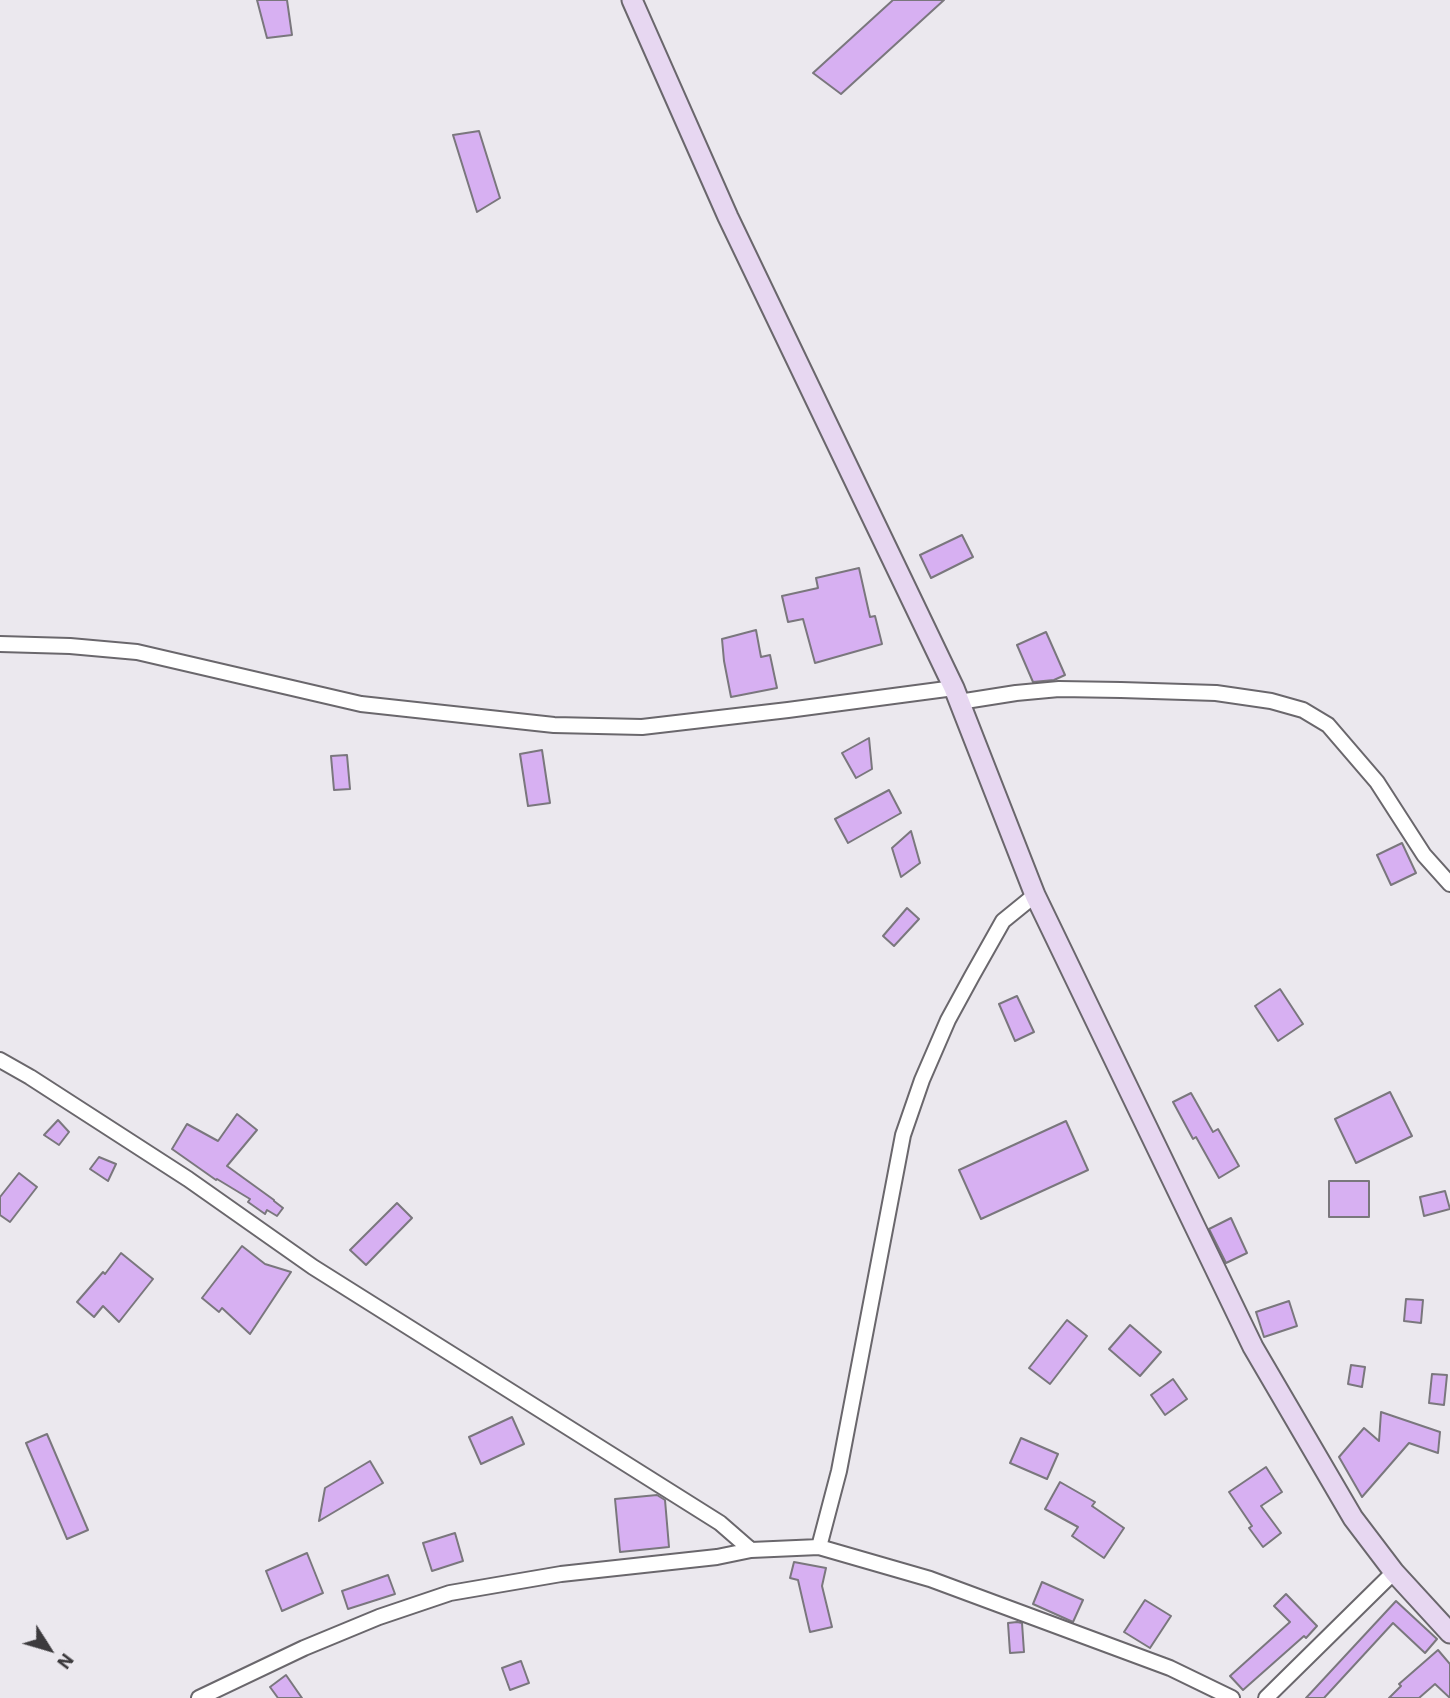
<!DOCTYPE html>
<html>
<head>
<meta charset="utf-8">
<style>
  body { margin:0 }
  #map { position:relative; width:1450px; height:1698px; overflow:hidden; background:#ebe8ee; font-family:"IBM Plex Sans",sans-serif }
  canvas { display:block }
  .north { position:absolute; left:14px; top:1614px; width:70px; height:70px; -webkit-text-stroke:5px #ebe8ee; paint-order:stroke; rotate:127deg; font-size:19px; font-weight:700; line-height:28px; text-align:center; color:#3c3a3d }
  .north::after { content:''; display:block; margin:auto; width:24px; height:32px; background:#3c3a3d; clip-path:polygon(50% 0,100% 100%,50% 72%,0 100%) }
</style>
</head>
<body>
<div id="map">
<canvas width="1450" height="1698"></canvas>
<div class="north">N</div>
</div>
<script>
const g = document.querySelector('canvas').getContext('2d');
g.lineJoin = 'round';
function fillPath(path, color) { g.fillStyle = color; g.fill(path, 'evenodd'); }
function stroke(path, color, width, dash) { g.strokeStyle = color; g.lineWidth = width; g.lineCap = dash ? 'butt' : 'round'; g.setLineDash(dash || []); g.stroke(path); }
const building = new Path2D(`
  M 257,0 L 287,0 L 292,35 L 267,38 Z
  M 893,0 L 944,0 L 841,94 L 813,73 Z
  M 479,131 L 500,198 L 477,212 L 453,135 Z
  M 962,535 L 973,557 L 931,578 L 920,555 Z
  M 859,568 L 870,617 L 875,616 L 882,644 L 815,663 L 803,619 L 788,622 L 782,596 L 818,588 L 816,578 Z
  M 756,630 L 761,657 L 770,655 L 777,688 L 731,697 L 724,661 L 722,639 Z
  M 1046,632 L 1065,675 L 1054,680 L 1033,682 L 1017,645 Z
  M 869,738 L 872,769 L 856,778 L 842,753 Z
  M 542,750 L 550,803 L 528,806 L 520,754 Z
  M 347,755 L 350,789 L 334,790 L 331,756 Z
  M 889,790 L 901,813 L 848,843 L 835,819 Z
  M 911,831 L 920,863 L 901,877 L 892,848 Z
  M 1402,843 L 1416,873 L 1391,885 L 1377,855 Z
  M 907,908 L 919,919 L 894,946 L 883,936 Z
  M 1280,989 L 1303,1024 L 1278,1041 L 1255,1006 Z
  M 1017,996 L 1034,1032 L 1015,1041 L 999,1004 Z
  M 1390,1092 L 1412,1136 L 1356,1163 L 1335,1119 Z
  M 1191,1093 L 1213,1132 L 1218,1129 L 1239,1166 L 1219,1178 L 1196,1137 L 1193,1139 L 1173,1102 Z
  M 237,1114 L 257,1130 L 227,1166 L 274,1200 L 274,1201 L 283,1208 L 277,1216 L 267,1210 L 265,1214 L 248,1202 L 250,1199 L 217,1179 L 216,1180 L 172,1149 L 187,1124 L 218,1141 Z
  M 58,1120 L 69,1132 L 59,1145 L 44,1135 Z
  M 1066,1121 L 1088,1170 L 981,1219 L 959,1170 Z
  M 99,1157 L 116,1164 L 108,1181 L 90,1169 Z
  M 19,1173 L 37,1187 L 10,1222 L 0,1215 L 0,1197 Z
  M 1329,1181 L 1369,1181 L 1369,1217 L 1329,1217 Z
  M 1445,1191 L 1450,1209 L 1424,1216 L 1420,1197 Z
  M 397,1203 L 412,1218 L 366,1265 L 350,1250 Z
  M 1231,1218 L 1247,1253 L 1226,1263 L 1209,1229 Z
  M 242,1246 L 265,1264 L 291,1272 L 250,1334 L 222,1308 L 219,1312 L 202,1298 Z
  M 121,1253 L 153,1279 L 119,1322 L 103,1306 L 94,1317 L 77,1302 L 103,1272 L 105,1274 Z
  M 1406,1299 L 1423,1300 L 1421,1323 L 1404,1321 Z
  M 1289,1301 L 1297,1326 L 1264,1337 L 1256,1312 Z
  M 1067,1320 L 1087,1336 L 1050,1384 L 1029,1368 Z
  M 1130,1325 L 1161,1352 L 1140,1376 L 1109,1349 Z
  M 1351,1365 L 1365,1367 L 1362,1387 L 1348,1384 Z
  M 1432,1374 L 1447,1375 L 1444,1405 L 1429,1403 Z
  M 1173,1379 L 1187,1399 L 1165,1415 L 1151,1395 Z
  M 1381,1412 L 1440,1432 L 1438,1453 L 1409,1443 L 1362,1497 L 1339,1457 L 1364,1428 L 1379,1441 Z
  M 512,1417 L 524,1444 L 481,1464 L 469,1437 Z
  M 47,1434 L 88,1530 L 67,1539 L 26,1443 Z
  M 1021,1438 L 1058,1454 L 1047,1479 L 1010,1463 Z
  M 370,1461 L 383,1483 L 319,1521 L 325,1488 Z
  M 1266,1467 L 1282,1492 L 1261,1506 L 1281,1533 L 1263,1547 L 1249,1528 L 1252,1526 L 1229,1492 Z
  M 1060,1482 L 1095,1502 L 1092,1506 L 1124,1528 L 1104,1558 L 1072,1536 L 1078,1527 L 1045,1509 Z
  M 657,1495 L 665,1500 L 669,1547 L 620,1552 L 615,1499 Z
  M 455,1533 L 463,1561 L 432,1571 L 423,1543 Z
  M 307,1553 L 323,1593 L 282,1611 L 266,1571 Z
  M 794,1562 L 826,1568 L 822,1586 L 832,1627 L 810,1632 L 798,1580 L 790,1578 Z
  M 388,1575 L 395,1594 L 348,1609 L 342,1591 Z
  M 1042,1582 L 1083,1600 L 1073,1622 L 1033,1604 Z
  M 1286,1594 L 1317,1626 L 1306,1638 L 1304,1636 L 1243,1690 L 1230,1676 L 1290,1622 L 1274,1606 Z
  M 1145,1600 L 1171,1616 L 1150,1648 L 1124,1632 Z
  M 1396,1601 L 1437,1639 L 1425,1653 L 1393,1623 L 1324,1698 L 1306,1698 Z
  M 1017,1622 L 1022,1623 L 1024,1652 L 1010,1653 L 1008,1623 Z
  M 1438,1650 L 1450,1664 L 1450,1698 L 1435,1684 L 1419,1698 L 1389,1698 L 1401,1686 L 1399,1684 Z
  M 521,1661 L 529,1683 L 510,1690 L 502,1668 Z
  M 286,1675 L 302,1698 L 278,1698 L 270,1687 Z`);
fillPath(building, '#d7b0f2');
stroke(building, '#7a777d', 2);
const minor = new Path2D(`
  M 0,644 L 70,646 L 137,652 L 361,704 L 554,725 L 642,727 L 788,710 L 954,688
  M 959,702 L 1016,693 L 1059,689 L 1121,690 L 1216,693 L 1271,701 L 1303,710 L 1328,725 L 1377,782 L 1424,855 L 1450,884
  M 0,1060 L 30,1077 L 188,1179 L 313,1267 L 720,1523 L 751,1550 L 819,1547 L 930,1579 L 1170,1668 L 1232,1698
  M 819,1547 L 839,1471 L 903,1135 L 922,1080 L 948,1020 L 972,976 L 1003,921 L 1035,895
  M 199,1698 L 304,1648 L 379,1617 L 450,1593 L 561,1574 L 717,1557 L 751,1550
  M 1266,1698 L 1394,1572`);
const secondary = new Path2D(`
  M 632,0 L 728,217 L 954,688 L 1035,895 L 1253,1347 L 1353,1518 L 1394,1572 L 1450,1633`);
stroke(minor, '#6a676c', 18);
stroke(secondary, '#6a676c', 23);
stroke(minor, '#fff', 14);
stroke(secondary, '#e7d7f1', 19);
</script>
</body>
</html>
